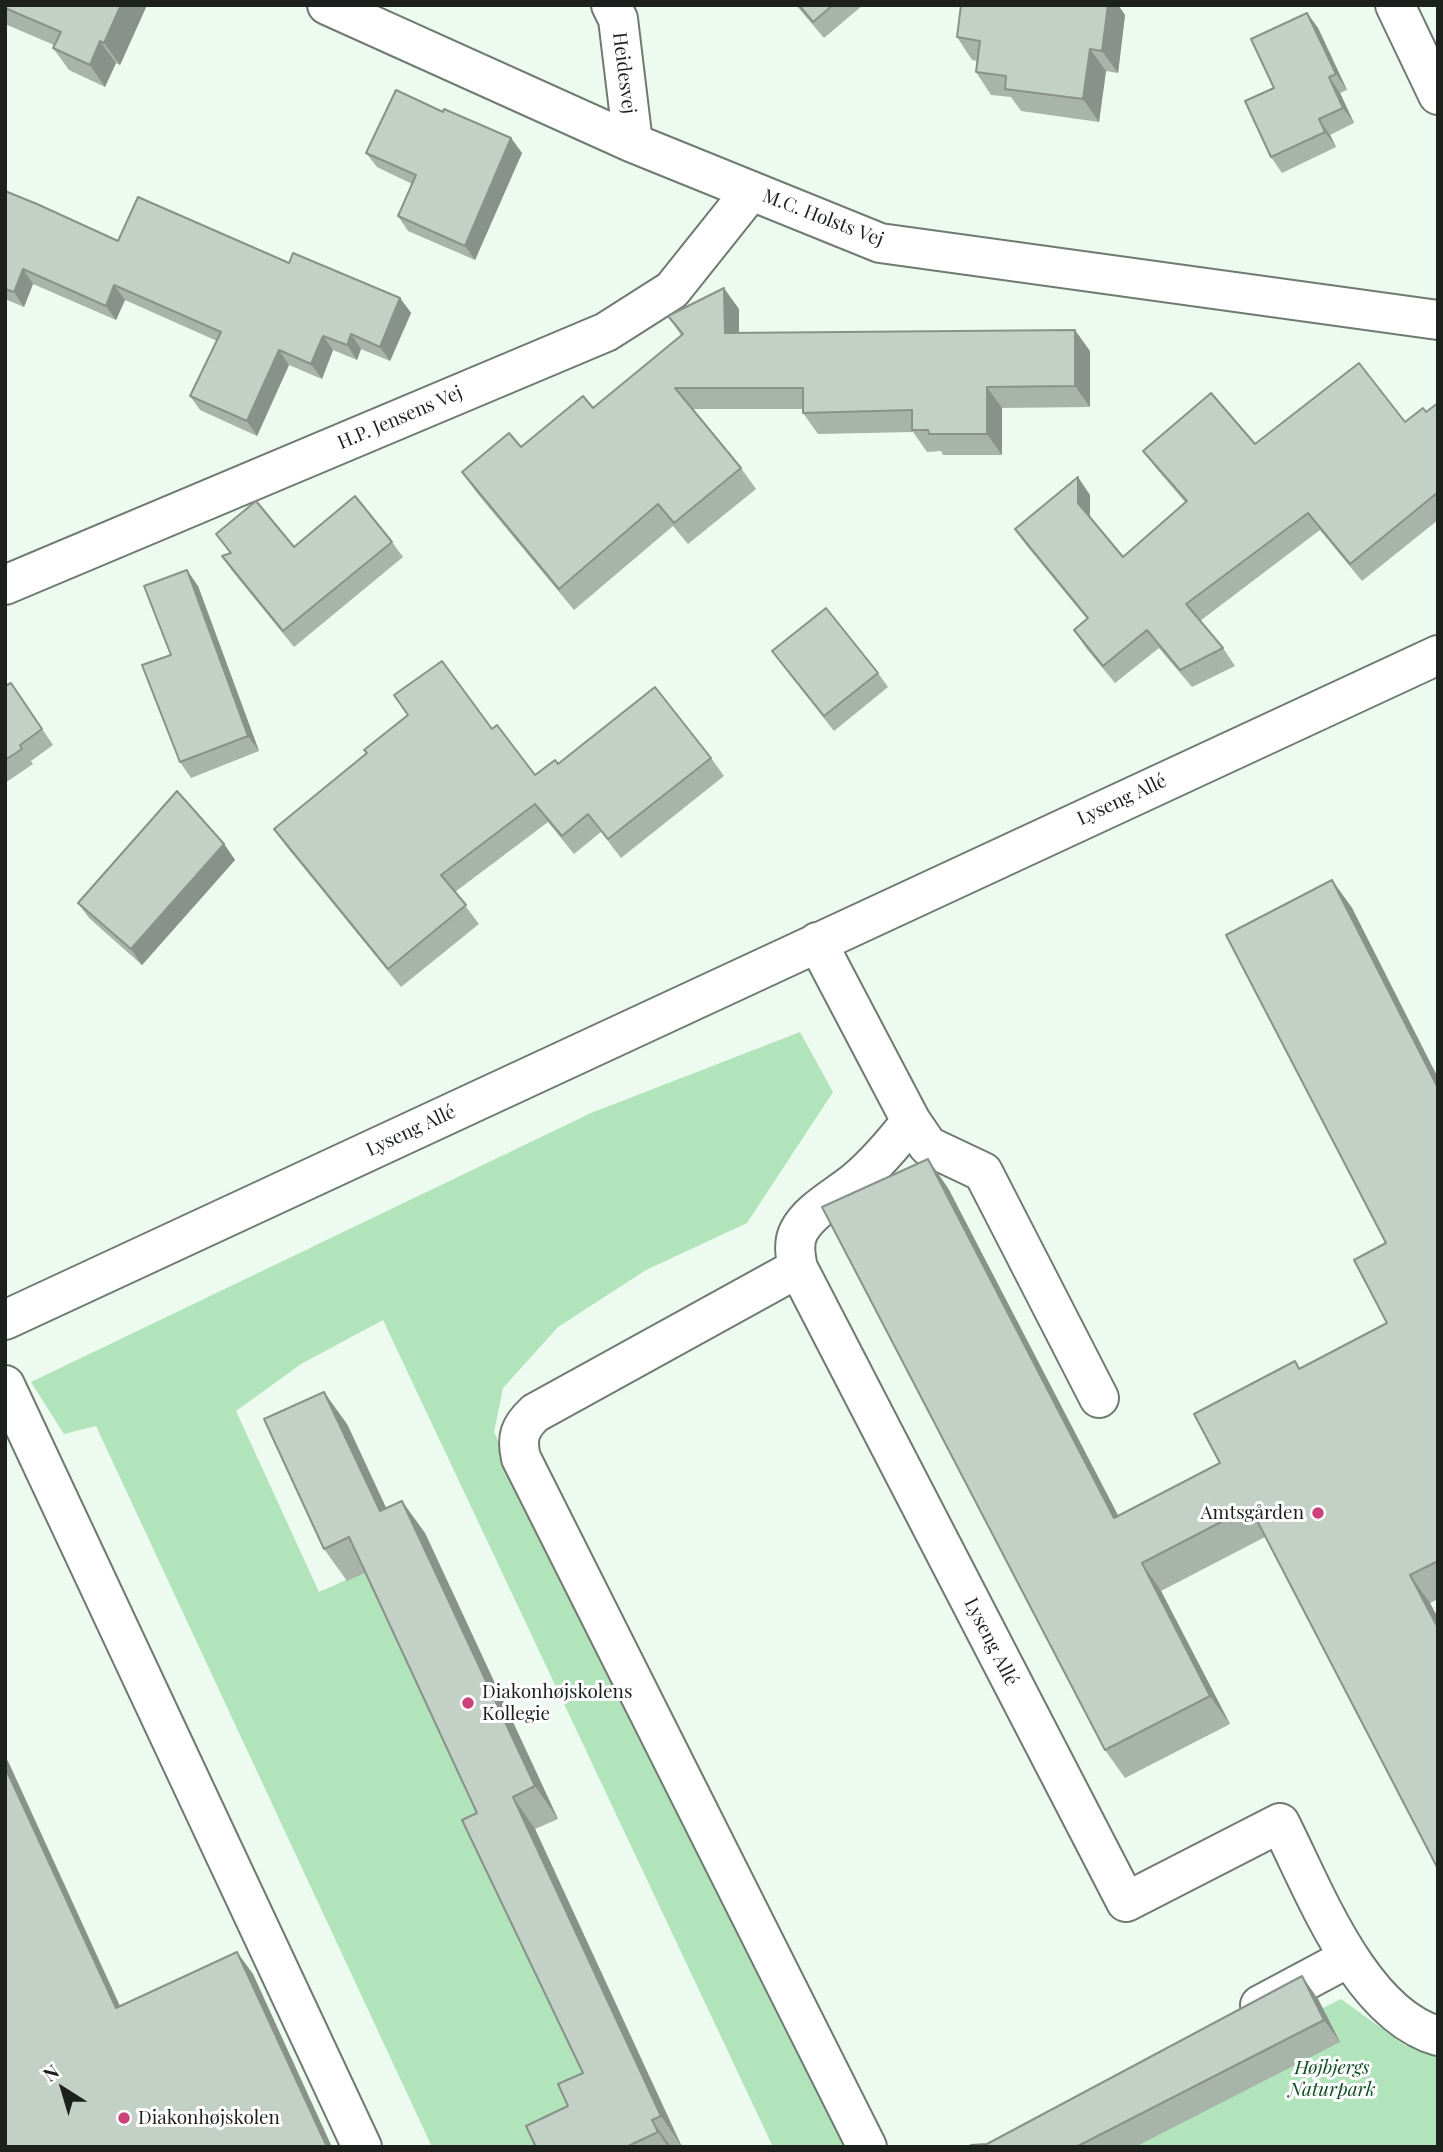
<!DOCTYPE html>
<html>
<head>
<meta charset="utf-8">
<style>
  body { margin:0 }
  #map { position:relative; width:1443px; height:2152px; overflow:hidden; background:#edfaef; font-family:"Playfair Display",serif }
  canvas { display:block }
  .frame { position:absolute; inset:0; border:7px solid #1d211e; pointer-events:none }
  .north { position:absolute; left:28px; top:2054px; width:70px; height:70px; -webkit-text-stroke:5px #fff; paint-order:stroke; rotate:323deg; font-size:19px; font-weight:700; line-height:28px; text-align:center; color:#1d211e }
  .north::after { content:''; display:block; margin:auto; width:24px; height:32px; background:#1d211e; clip-path:polygon(50% 0,100% 100%,50% 72%,0 100%) }
</style>
</head>
<body>
<div id="map">
<canvas width="1443" height="2152"></canvas>
<div class="frame"></div>
<div class="north">N</div>
</div>
<script>
const g = document.querySelector('canvas').getContext('2d');
g.lineJoin = 'round';
function fillPath(path, color) { g.fillStyle = color; g.fill(path, 'evenodd'); }
function stroke(path, color, width, dash) { g.strokeStyle = color; g.lineWidth = width; g.lineCap = dash ? 'butt' : 'round'; g.setLineDash(dash || []); g.stroke(path); }
function write(font, color, halo, rows, align = 'center') {
  g.font = font + ' "Playfair Display",serif'; g.lineWidth = 6; g.setLineDash([]); g.textBaseline = 'middle'; g.strokeStyle = halo; g.fillStyle = color; for (const [text, x, y, turn = 0] of rows) {
    g.save(); g.translate(x, y); g.rotate((+turn || 0) * Math.PI / 180); g.textAlign = isNaN(turn) ? turn : align; if (halo) g.strokeText(text, 0, 0); g.fillText(text, 0, 0); g.restore();
  }
}
fillPath(new Path2D(`
  M 800,1032 L 833,1092 L 747,1223 L 646,1270 L 558,1327 L 503,1388 L 494,1432 L 850,2147 L 773,2147 L 383,1320 L 301,1364 L 236,1411 L 319,1592 L 371,1569 L 606,2106 L 574,2147 L 432,2147 L 96,1426 L 64,1434 L 31,1382 L 591,1113 Z
  M 1341,1999 L 1406,2046 L 1438,2050 L 1438,2147 L 1041,2147 Z`), '#b1e4ba');
const minor = new Path2D(`
  M 327,5 L 633,143 L 880,243 L 1438,320
  M 611,5 L 618,19 L 633,143
  M 1395,5 L 1438,95
  M 5,585 L 606,332 L 672,290 L 751,191
  M 817,942 L 911,1121 C 894,1143 877,1163 856,1181 C 838,1196 810,1210 799,1231 C 793,1242 795,1255 798,1268 L 1126,1902 L 1280,1823 C 1314,1890 1360,2014 1438,2036
  M 911,1121 L 928,1146 L 983,1172 L 1099,1398
  M 798,1268 L 535,1413 C 520,1427 516,1437 521,1458 L 867,2147
  M 5,1320 L 1438,655
  M 5,1385 L 362,2147
  M 1260,2005 L 1348,1958`);
stroke(minor, '#6f7a71', 42);
stroke(minor, '#fff', 38);
fillPath(new Path2D(`
  M 5,5 L 147,5 L 120,65 L 116,63 L 105,87 L 69,70 L 53,48 L 54,45 L 5,24 Z
  M 796,5 L 863,5 L 824,38 Z
  M 961,5 L 1118,5 L 1125,15 L 1118,73 L 1106,71 L 1099,122 L 1021,111 L 1011,97 L 991,95 L 976,72 L 977,61 L 972,60 L 957,37 Z
  M 1307,13 L 1318,28 L 1347,90 L 1340,93 L 1354,123 L 1330,135 L 1336,147 L 1282,173 L 1271,157 L 1274,88 Z
  M 511,138 L 522,153 L 475,260 L 408,231 L 398,216 L 412,184 L 377,167 L 366,153 Z
  M 5,191 L 118,241 L 289,263 L 400,298 L 411,313 L 390,361 L 361,349 L 357,360 L 333,350 L 322,379 L 289,365 L 257,436 L 200,410 L 190,396 L 217,341 L 125,300 L 116,320 L 33,284 L 24,307 L 5,299 Z
  M 739,309 L 739,332 L 1090,351 L 1090,407 L 1002,408 L 1002,455 L 943,455 L 941,451 L 927,452 L 913,432 L 818,434 L 803,413 L 803,409 L 692,409 L 741,468 L 756,489 L 688,544 L 673,526 L 574,610 L 477,493 L 462,472 L 521,447 L 593,408 L 681,335 L 668,316 Z
  M 1438,403 L 1438,520 L 1362,581 L 1320,530 L 1200,621 L 1223,648 L 1235,666 L 1192,687 L 1159,648 L 1115,683 L 1086,648 L 1074,630 L 1087,619 L 1027,546 L 1015,529 L 1090,495 L 1090,518 L 1123,557 L 1185,502 L 1156,468 L 1143,451 L 1255,444 L 1405,422 L 1426,412 Z
  M 216,534 L 294,547 L 392,542 L 403,557 L 294,647 L 233,572 L 222,556 L 230,553 Z
  M 198,586 L 259,751 L 191,778 L 180,762 L 171,655 Z
  M 772,651 L 878,673 L 888,687 L 834,731 L 782,665 Z
  M 11,683 L 53,745 L 31,761 L 33,764 L 5,783 L 5,686 Z
  M 492,729 L 535,775 L 558,764 L 711,758 L 724,776 L 621,858 L 601,832 L 574,854 L 548,822 L 455,892 L 479,924 L 401,987 L 287,847 L 274,829 Z
  M 224,844 L 235,860 L 142,965 L 89,918 L 78,903 Z
  M 1332,880 L 1352,908 L 1438,1078 L 1438,1599 L 1430,1603 L 1438,1618 L 1438,1869 L 1265,1537 L 1161,1591 L 1230,1724 L 1125,1778 L 1105,1750 L 948,1188 L 1118,1516 L 1220,1463 L 1295,1361 L 1300,1369 L 1387,1323 L 1386,1243 Z
  M 347,1424 L 386,1508 L 425,1533 L 558,1819 L 535,1829 L 682,2147 L 536,2147 L 568,2106 L 583,2073 L 477,1813 L 365,1573 L 347,1581 L 324,1549 Z
  M 1318,1999 L 1340,2042 L 1135,2147 L 968,2147 L 987,2144 Z`), '#a8b3a9');
fillPath(new Path2D(`
  M 121,5 L 147,5 L 120,65 L 104,43 Z
  M 1108,5 L 1118,5 L 1125,15 L 1118,73 L 1102,51 Z
  M 1307,13 L 1318,28 L 1347,90 L 1336,74 Z
  M 100,41 L 116,63 L 105,87 L 90,65 Z
  M 1090,49 L 1106,71 L 1099,122 L 1083,99 Z
  M 1329,77 L 1340,93 L 1354,123 L 1343,108 Z
  M 1319,119 L 1330,135 L 1336,147 L 1325,132 Z
  M 511,138 L 522,153 L 475,260 L 465,246 Z
  M 23,269 L 33,284 L 24,307 L 14,292 Z
  M 114,285 L 125,300 L 116,320 L 106,306 Z
  M 724,288 L 739,309 L 739,354 L 725,333 Z
  M 400,298 L 411,313 L 390,361 L 380,347 Z
  M 1075,330 L 1090,351 L 1090,407 L 1075,386 Z
  M 351,334 L 361,349 L 357,360 L 347,345 Z
  M 323,336 L 333,350 L 322,379 L 311,364 Z
  M 279,350 L 289,365 L 257,436 L 247,421 Z
  M 987,387 L 1002,408 L 1002,455 L 987,434 Z
  M 1078,477 L 1090,495 L 1090,520 L 1078,503 Z
  M 187,570 L 198,586 L 259,751 L 248,736 Z
  M 224,844 L 235,860 L 142,965 L 131,949 Z
  M 1332,880 L 1352,908 L 1438,1078 L 1438,1088 Z
  M 928,1159 L 948,1188 L 1134,1546 L 1114,1518 Z
  M 324,1392 L 347,1424 L 403,1544 L 380,1511 Z
  M 402,1501 L 425,1533 L 558,1819 L 535,1786 Z
  M 1142,1563 L 1161,1591 L 1230,1724 L 1210,1696 Z
  M 1410,1575 L 1430,1603 L 1438,1618 L 1438,1628 Z
  M 5,1758 L 8,1761 L 131,2030 L 116,2008 L 5,1767 Z
  M 513,1797 L 535,1829 L 682,2147 L 661,2116 Z
  M 237,1952 L 253,1974 L 332,2147 L 327,2147 Z
  M 1302,1976 L 1318,1999 L 1340,2042 L 1324,2020 Z
  M 652,2120 L 671,2147 L 668,2147 L 658,2132 Z`), '#88928a');
const building = new Path2D(`
  M 5,5 L 121,5 L 104,43 L 100,41 L 90,65 L 53,48 L 61,32 L 5,8 Z
  M 799,5 L 833,5 L 813,22 Z
  M 961,5 L 1108,5 L 1102,51 L 1090,49 L 1083,99 L 1005,89 L 1006,76 L 976,72 L 980,41 L 957,37 Z
  M 1307,13 L 1336,74 L 1329,77 L 1343,108 L 1319,119 L 1325,132 L 1271,157 L 1245,101 L 1274,88 L 1251,39 Z
  M 396,90 L 443,112 L 444,109 L 511,138 L 465,246 L 398,216 L 416,175 L 366,153 Z
  M 5,191 L 37,204 L 118,241 L 138,197 L 289,263 L 293,253 L 400,298 L 380,347 L 351,334 L 347,345 L 323,336 L 311,364 L 279,350 L 247,421 L 190,396 L 221,332 L 114,285 L 106,306 L 23,269 L 14,292 L 5,289 Z
  M 724,288 L 725,333 L 1075,330 L 1075,386 L 987,387 L 987,434 L 929,434 L 928,430 L 912,430 L 912,410 L 803,413 L 803,388 L 675,388 L 741,468 L 674,523 L 658,504 L 559,589 L 462,472 L 509,433 L 521,447 L 583,396 L 593,408 L 683,334 L 668,316 Z
  M 1359,363 L 1405,422 L 1423,408 L 1426,412 L 1438,403 L 1438,495 L 1437,493 L 1350,564 L 1308,513 L 1186,604 L 1223,648 L 1180,670 L 1147,630 L 1103,666 L 1074,630 L 1088,618 L 1015,529 L 1078,477 L 1078,503 L 1123,557 L 1187,501 L 1143,451 L 1211,393 L 1255,444 Z
  M 355,496 L 392,542 L 283,631 L 222,556 L 231,553 L 216,534 L 256,501 L 294,547 Z
  M 187,570 L 248,736 L 180,762 L 142,665 L 171,655 L 144,586 Z
  M 826,608 L 878,673 L 824,716 L 772,651 Z
  M 442,661 L 492,729 L 497,725 L 535,775 L 555,760 L 558,764 L 655,687 L 711,758 L 608,839 L 588,814 L 562,836 L 535,804 L 441,875 L 466,905 L 388,969 L 274,829 L 367,753 L 364,750 L 408,715 L 394,695 Z
  M 11,683 L 42,729 L 20,745 L 22,749 L 5,760 L 5,686 Z
  M 177,791 L 224,844 L 131,949 L 78,903 Z
  M 1332,880 L 1438,1088 L 1438,1561 L 1410,1575 L 1438,1628 L 1438,1869 L 1250,1507 L 1142,1563 L 1210,1696 L 1105,1750 L 822,1207 L 928,1159 L 1114,1518 L 1220,1463 L 1194,1414 L 1295,1361 L 1299,1369 L 1387,1323 L 1354,1260 L 1386,1243 L 1226,935 Z
  M 324,1392 L 380,1511 L 402,1501 L 535,1786 L 513,1797 L 661,2116 L 652,2120 L 658,2132 L 626,2147 L 536,2147 L 526,2126 L 568,2106 L 558,2084 L 583,2073 L 462,1820 L 477,1813 L 349,1537 L 324,1549 L 264,1419 Z
  M 5,1767 L 116,2008 L 237,1952 L 327,2147 L 5,2147 Z
  M 1302,1976 L 1324,2020 L 1076,2147 L 968,2147 L 971,2145 L 987,2144 Z`);
fillPath(building, '#c3d0c5');
stroke(building, '#88928a', 2);
for (const [x, y, r, color] of [
  [1318,1513,7,"#cc427a"],
  [468,1703,7,"#cc427a"],
  [124,2118,7,"#cc427a"]
]) { const dot = new Path2D(); dot.arc(x, y, r, 0, 2 * Math.PI); g.fillStyle = color; g.fill(dot); stroke(dot, '#fff', 2.5); }
write('19px', '#1d211e', '#fff', [
  ["Heidesvej",624,73,83],
  ["M.C. Holsts Vej",823,218,21],
  ["H.P. Jensens Vej",400,418,-23],
  ["Lyseng Allé",1122,800,-25],
  ["Lyseng Allé",411,1131,-25],
  ["Lyseng Allé",991,1642,63]
]);
write('19px', '#1d211e', '#fff', [
  ["Amtsgården",1304,1513,"right"],
  ["Diakonhøjskolens",482,1692],
  ["Kollegie",482,1714],
  ["Diakonhøjskolen",138,2118]
], 'left');
write('italic 19px', '#124e25', '#fff', [
  ["Højbjergs",1332,2068],
  ["Naturpark",1332,2090]
]);
</script>
</body>
</html>
